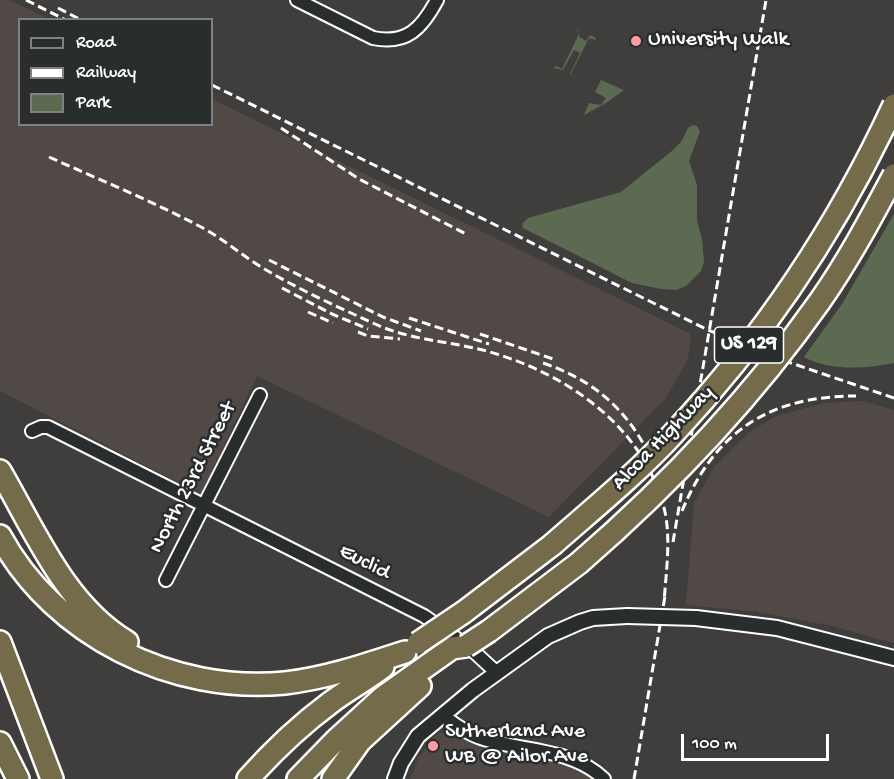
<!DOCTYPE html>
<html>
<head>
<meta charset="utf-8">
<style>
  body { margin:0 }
  #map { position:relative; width:894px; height:779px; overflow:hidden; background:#403e3c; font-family:"Gochi Hand",sans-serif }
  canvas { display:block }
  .legend { position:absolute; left:18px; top:18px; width:195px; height:108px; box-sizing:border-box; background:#2a2d2e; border:2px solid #7f8182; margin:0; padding:8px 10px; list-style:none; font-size:18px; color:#fff }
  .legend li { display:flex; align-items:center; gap:12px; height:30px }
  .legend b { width:30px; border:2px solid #7f8182 }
  .scale { position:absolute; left:681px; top:734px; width:148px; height:27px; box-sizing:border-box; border:3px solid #fff; border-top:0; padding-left:8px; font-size:18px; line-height:21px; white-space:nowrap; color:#fff; -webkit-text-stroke:4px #2a2d2e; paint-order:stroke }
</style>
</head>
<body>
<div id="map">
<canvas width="894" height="779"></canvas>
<ul class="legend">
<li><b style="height:8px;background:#2a2d2e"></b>Road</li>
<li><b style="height:8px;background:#fff"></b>Railway</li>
<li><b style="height:16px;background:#5c6a52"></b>Park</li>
</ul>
<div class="scale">100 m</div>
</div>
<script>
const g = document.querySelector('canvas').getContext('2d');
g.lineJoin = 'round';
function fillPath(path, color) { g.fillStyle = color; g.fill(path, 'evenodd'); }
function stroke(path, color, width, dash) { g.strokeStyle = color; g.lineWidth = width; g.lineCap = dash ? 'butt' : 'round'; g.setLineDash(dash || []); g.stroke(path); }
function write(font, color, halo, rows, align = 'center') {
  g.font = font + ' "Gochi Hand",sans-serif'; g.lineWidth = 5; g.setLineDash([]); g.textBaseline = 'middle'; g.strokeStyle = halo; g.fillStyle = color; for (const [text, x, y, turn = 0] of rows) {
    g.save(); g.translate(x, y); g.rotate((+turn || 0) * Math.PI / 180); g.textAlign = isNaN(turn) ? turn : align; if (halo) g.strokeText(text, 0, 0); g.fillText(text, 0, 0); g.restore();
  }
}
fillPath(new Path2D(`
  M 0,0 L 9,0 L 49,19 L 20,20 L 20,124 L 212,124 L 212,99 L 691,334 L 688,359 L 666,398 L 549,517 L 257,376 L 201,494 L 0,391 Z
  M 864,401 L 894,410 L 894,643 L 832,626 L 758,612 L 686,605 L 694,503 L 714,467 L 748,433 L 776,416 L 824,403 Z
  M 441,732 L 574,768 L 595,779 L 410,779 L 418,759 L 431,739 Z`), '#504946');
fillPath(new Path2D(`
  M 574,28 L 580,31 L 579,37 L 586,41 L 590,35 L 596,38 L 595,40 L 589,38 L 571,74 L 577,79 L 570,74 L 580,53 L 574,50 L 563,70 L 554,68 L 556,66 L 562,69 L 580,32 Z
  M 601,80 L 624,90 L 606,103 L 584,115 L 589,103 L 601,105 L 606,98 L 595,92 Z
  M 693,125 L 697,126 L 700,131 L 689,161 L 697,185 L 697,221 L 702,239 L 704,262 L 701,271 L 686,286 L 676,290 L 661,289 L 632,283 L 523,228 L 522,224 L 528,218 L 621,192 L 673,150 L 681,142 L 688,128 Z
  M 894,214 L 894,363 C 866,369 829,371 804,357 L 842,304 Z`), '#5c6a52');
const minor = new Path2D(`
  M 297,0 L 373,38 C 407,45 422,28 437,0
  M 32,431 L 41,427 L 48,427 L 424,616 L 470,648 L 497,673
  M 166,580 L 260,395
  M 442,715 C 453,723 464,732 478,737 C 519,752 571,747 604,779`);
const tertiary = new Path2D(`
  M 696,618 L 777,628 L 894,658
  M 395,779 L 401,763 L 418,736 L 473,690 L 548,636 L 580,622 L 593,618 L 627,616`);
const motorway = new Path2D(`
  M 0,471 C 35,531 65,605 127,642
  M 0,536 C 54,636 173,694 285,683 C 327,678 365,665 405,652
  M 464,612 L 552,545
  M 489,631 L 579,563
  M 0,642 L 52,779
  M 0,743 L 18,779
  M 248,779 C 273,751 299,726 330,703 C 347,690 366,680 383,667
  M 298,779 L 336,740 L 383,697 L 452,648 L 466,646
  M 333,779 L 360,741 L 420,686`);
stroke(minor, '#fff', 16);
stroke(tertiary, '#fff', 18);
stroke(motorway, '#fff', 26);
stroke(minor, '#2a2d2e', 12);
stroke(tertiary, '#2a2d2e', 14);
stroke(motorway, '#746b4b', 21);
stroke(new Path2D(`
  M 26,0 L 66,20
  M 58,8 L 81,20
  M 212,85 L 708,330 L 788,362 L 894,398
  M 281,128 L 359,179 L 468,235
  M 49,157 C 100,180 152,201 201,227 C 222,238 239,253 258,265 C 295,288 336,306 375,324 C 412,341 452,341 490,352 C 566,374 640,424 663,504 C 672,535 666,571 664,603
  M 269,260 L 383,317 L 421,331
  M 282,288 L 332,314 L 368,329
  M 308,312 L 333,323
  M 409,318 L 489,344
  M 358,332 L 368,336 L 400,339
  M 480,334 L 556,360
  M 543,363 C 593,380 626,408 650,456
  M 682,511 C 715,431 770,396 856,396
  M 673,542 L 766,0
  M 634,779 L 665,596`), '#fff', 3, [9, 4.5]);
const tertiaryBridge = new Path2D(`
  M 627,616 L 696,618`);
const motorwayBridge = new Path2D(`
  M 552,545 C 593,509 636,474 673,434 C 765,336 838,226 894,105
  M 579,563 C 669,485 751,399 820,301 C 848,261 871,218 894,175
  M 418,643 L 464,612
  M 466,646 L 489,631`);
stroke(tertiaryBridge, '#fff', 18, []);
stroke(motorwayBridge, '#fff', 26, []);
stroke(tertiaryBridge, '#2a2d2e', 14);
stroke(motorwayBridge, '#746b4b', 21);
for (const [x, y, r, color] of [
  [636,41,6,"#ff9aa2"],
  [433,746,6,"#ff9aa2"]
]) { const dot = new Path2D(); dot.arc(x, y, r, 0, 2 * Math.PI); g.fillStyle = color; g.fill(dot); stroke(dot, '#2a2d2e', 2); }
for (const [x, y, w] of [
  [749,345,69]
]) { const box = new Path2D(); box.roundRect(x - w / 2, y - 18, w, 36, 4.5); g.fillStyle = '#2a2d2e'; g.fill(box); stroke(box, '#fff', 1.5); }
write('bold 21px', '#fff', null, [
  ["US 129",749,345]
]);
write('22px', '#fff', '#2a2d2e', [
  ["University Walk",648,41],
  ["Sutherland Ave",445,733],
  ["WB @ Ailor Ave",445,758]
], 'left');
write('22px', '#fff', '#2a2d2e', [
  ["Alcoa Highway",664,439,-46],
  ["North 23rd Street",194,478,-63],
  ["Euclid",364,563,27]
]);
</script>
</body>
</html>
